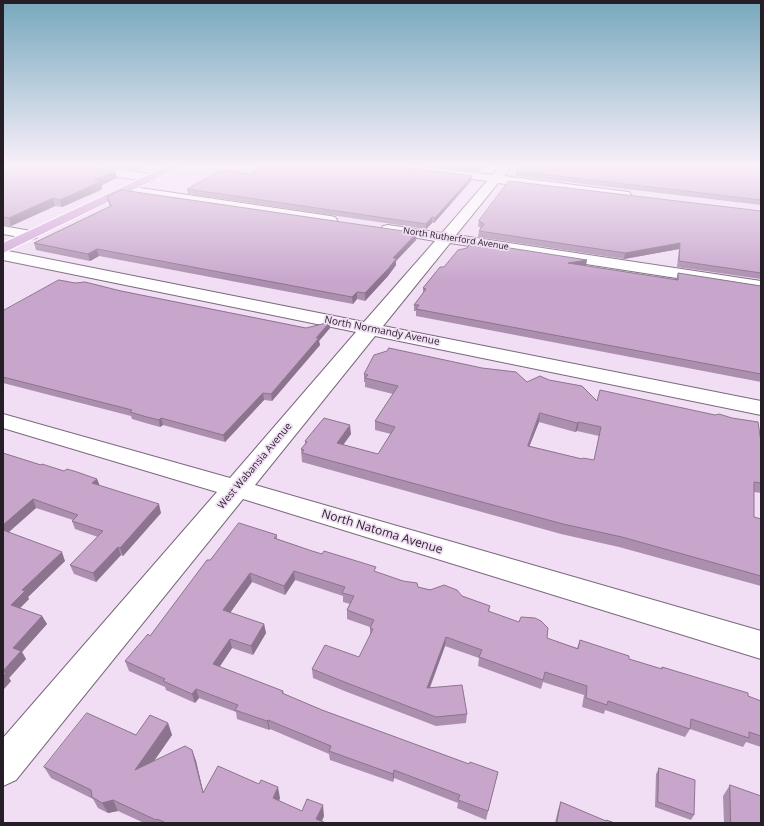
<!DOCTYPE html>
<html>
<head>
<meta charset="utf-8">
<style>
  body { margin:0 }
  #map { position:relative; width:764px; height:826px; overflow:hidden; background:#f1ddf4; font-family:"Open Sans",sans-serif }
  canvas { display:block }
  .frame { position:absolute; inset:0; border:4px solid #251e26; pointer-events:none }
</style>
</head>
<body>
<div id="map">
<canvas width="764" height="826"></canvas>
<div class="frame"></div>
</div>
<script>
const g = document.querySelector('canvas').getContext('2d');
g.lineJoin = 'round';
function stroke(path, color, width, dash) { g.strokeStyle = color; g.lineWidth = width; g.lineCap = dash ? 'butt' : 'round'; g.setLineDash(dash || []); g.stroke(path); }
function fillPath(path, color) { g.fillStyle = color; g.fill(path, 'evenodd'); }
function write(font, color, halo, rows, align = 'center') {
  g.font = font + ' "Open Sans",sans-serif'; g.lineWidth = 3.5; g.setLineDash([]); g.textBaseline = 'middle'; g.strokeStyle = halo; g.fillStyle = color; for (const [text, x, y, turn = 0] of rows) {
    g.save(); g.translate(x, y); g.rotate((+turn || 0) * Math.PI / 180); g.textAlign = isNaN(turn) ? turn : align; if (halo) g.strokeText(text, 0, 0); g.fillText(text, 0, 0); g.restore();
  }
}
const minor = new Path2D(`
  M 56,165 L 86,165 L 151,174 L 157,178 L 151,182 L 61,168 Z
  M 377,165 L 411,165 L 492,175 L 501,165 L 512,165 L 504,176 L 629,192 L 631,195 L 625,199 L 498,183 L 456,235 L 761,281 L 761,291 L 450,243 L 383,326 L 761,401 L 761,415 L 375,336 L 255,485 L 761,631 L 761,659 L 243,499 L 16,780 L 3,786 L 3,738 L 217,492 L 3,428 L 3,414 L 230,478 L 356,332 L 3,260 L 3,250 L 364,322 L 435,241 L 383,232 L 381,229 L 383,226 L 388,225 L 442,233 L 487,181 L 382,168 Z
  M 127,186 L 330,216 L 335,217 L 337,220 L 335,223 L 330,224 L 123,193 L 121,190 L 123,187 Z
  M 3,226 L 36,232 L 38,235 L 36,238 L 31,239 L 3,234 Z`);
const major = new Path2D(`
  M 170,165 L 184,165 L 3,253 L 3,243 Z`);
stroke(minor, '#7b697d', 2);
stroke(major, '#fff', 2);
fillPath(minor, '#fff');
fillPath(major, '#d3a8d9');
fillPath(new Path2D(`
  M 3,165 L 117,178 L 102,185 L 102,189 L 97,192 L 62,207 L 55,206 L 11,226 L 3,225 Z
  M 98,165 L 146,165 L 135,170 Z
  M 426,165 L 485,165 L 479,172 Z
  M 761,165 L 761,205 L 516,176 L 516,171 Z
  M 250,174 L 471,181 L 434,223 L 432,223 L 426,229 L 188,194 L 187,189 Z
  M 107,197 L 417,233 L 416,240 L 396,261 L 396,265 L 388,276 L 365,301 L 357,299 L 353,304 L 99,256 L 90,261 L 36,250 L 34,243 L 110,207 Z
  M 761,211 L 761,279 L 677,267 L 679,249 L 624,259 L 478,237 L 479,231 L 481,228 L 478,226 L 479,221 Z
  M 585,266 L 676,280 L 678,273 L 761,286 L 761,382 L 416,316 L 416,311 L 414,311 L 414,305 L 423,293 L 423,288 L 444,267 L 586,266 Z
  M 75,283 L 121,291 L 306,328 L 330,328 L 319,341 L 320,345 L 272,401 L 264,400 L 225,442 L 163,425 L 160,427 L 149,424 L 132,419 L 131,416 L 3,383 L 3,311 Z
  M 364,374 L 527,382 L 597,401 L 761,442 L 761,493 L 754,492 L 754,517 L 761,519 L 761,586 L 619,547 L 561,534 L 302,462 L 301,449 L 305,444 L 305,441 L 351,434 L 343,445 L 378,454 L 391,434 L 375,430 L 375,421 L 393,394 L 365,387 L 365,382 L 364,382 ZM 539,422 L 575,432 L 577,431 L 599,436 L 594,460 L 582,459 L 529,446 Z
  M 3,453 L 41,465 L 64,471 L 97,479 L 100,486 L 161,513 L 123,556 L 121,555 L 96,582 L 74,574 L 70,565 L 98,537 L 75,529 L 72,521 L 73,520 L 36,508 L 9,532 L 65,561 L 28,597 L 29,599 L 20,608 L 42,616 L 47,624 L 22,652 L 26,659 L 9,678 L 11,681 L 3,690 Z
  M 277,535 L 277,539 L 418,587 L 462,596 L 490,606 L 489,612 L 547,638 L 577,648 L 580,640 L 629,659 L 661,669 L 662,667 L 761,701 L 761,747 L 746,742 L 743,747 L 690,729 L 685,737 L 605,710 L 604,714 L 582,707 L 584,695 L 543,682 L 541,689 L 478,666 L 479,658 L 445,646 L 430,688 L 467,714 L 466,723 L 436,726 L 347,692 L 313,678 L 312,669 L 359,657 L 370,636 L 370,627 L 347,619 L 347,610 L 350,604 L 343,602 L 343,596 L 295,580 L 285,595 L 252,582 L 230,613 L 264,624 L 266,633 L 253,655 L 232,648 L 219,667 L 283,691 L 284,694 L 322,710 L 469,764 L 498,772 L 486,820 L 457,808 L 458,803 L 394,778 L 393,782 L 330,760 L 329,754 L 270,729 L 269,730 L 237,719 L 236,712 L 199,698 L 195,703 L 166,690 L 165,687 L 129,671 L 125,661 L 150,636 L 210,560 Z
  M 168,723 L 172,735 L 154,761 L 192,750 L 196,761 L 203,791 L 280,798 L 279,801 L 302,811 L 324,816 L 322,821 L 326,823 L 144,823 L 118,811 L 108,813 L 98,808 L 93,799 L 51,778 L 44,767 Z
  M 659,768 L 694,815 L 691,820 L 655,807 L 656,774 Z
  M 730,785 L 761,823 L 724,823 L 723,796 Z
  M 561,802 L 605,821 L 606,820 L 615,823 L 555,823 L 558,810 Z`), '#ac8faf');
fillPath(new Path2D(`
  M 134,165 L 146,165 L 135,170 Z
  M 481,165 L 485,165 L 479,172 L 479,167 Z
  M 115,171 L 117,178 L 102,185 L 102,189 L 62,207 L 60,200 L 94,180 Z
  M 472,176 L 471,181 L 434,223 L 435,218 Z
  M 53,198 L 55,206 L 11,226 L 9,218 Z
  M 432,217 L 432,223 L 426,229 L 426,224 Z
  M 417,233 L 416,240 L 396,261 L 396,265 L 388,276 L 365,301 L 365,293 L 393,258 Z
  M 680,243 L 679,249 L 624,259 L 625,253 Z
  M 97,249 L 99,256 L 90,261 L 88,254 Z
  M 587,260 L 586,266 L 566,269 L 568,263 Z
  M 357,292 L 357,299 L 353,304 L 352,297 Z
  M 330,322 L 330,328 L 319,341 L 320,345 L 272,401 L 271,394 L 316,338 Z
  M 263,393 L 264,400 L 225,442 L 223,435 Z
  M 540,413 L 539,422 L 526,455 L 528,446 Z
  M 161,418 L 163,425 L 160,427 L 159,420 Z
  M 579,422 L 577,431 L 575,432 L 577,423 Z
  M 350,425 L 351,434 L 338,452 L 337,443 Z
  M 97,479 L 100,487 L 92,483 Z
  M 33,499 L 36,508 L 3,537 L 3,525 Z
  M 159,504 L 161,513 L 123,556 L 120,548 Z
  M 118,547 L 121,555 L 96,582 L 93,573 Z
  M 62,552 L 65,561 L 28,597 L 29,599 L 15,613 L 11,605 L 22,590 Z
  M 294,571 L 295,580 L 285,595 L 284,586 Z
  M 250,573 L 252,582 L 225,620 L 223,610 Z
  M 42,616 L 47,624 L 22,652 L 26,659 L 9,678 L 11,681 L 3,690 L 3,671 L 13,648 Z
  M 264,624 L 266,633 L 253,655 L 251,646 Z
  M 446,637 L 445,646 L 426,697 L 427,688 Z
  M 230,639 L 232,648 L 215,674 L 213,664 Z
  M 196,689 L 199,698 L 195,703 L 192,694 Z
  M 268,720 L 270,729 L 269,730 L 267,721 Z
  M 168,723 L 172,735 L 140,781 L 135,770 Z
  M 192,750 L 196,761 L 206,804 L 203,793 Z
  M 394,770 L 394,778 L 393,782 L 393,774 Z
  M 278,787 L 280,798 L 275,809 L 273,798 Z
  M 113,800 L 118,811 L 108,813 L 102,803 Z
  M 323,805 L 324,816 L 321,823 L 316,819 Z`), '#8c748f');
const building = new Path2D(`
  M 3,165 L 76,165 L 115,171 L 94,180 L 101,181 L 95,184 L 60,200 L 53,198 L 9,218 L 3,217 Z
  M 264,165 L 385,165 L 472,176 L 435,218 L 432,217 L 426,224 L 187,189 L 221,170 L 250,174 Z
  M 463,165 L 481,165 L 479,167 Z
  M 521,165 L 761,165 L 761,200 L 516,171 Z
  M 509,181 L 761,211 L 761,273 L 679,261 L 680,243 L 625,253 L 479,231 L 484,224 L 479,221 Z
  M 122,190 L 417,233 L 393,258 L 397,258 L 388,269 L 365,293 L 357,292 L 352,297 L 97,249 L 88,254 L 34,243 L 111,206 L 107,197 Z
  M 471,242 L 587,260 L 568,263 L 678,280 L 678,273 L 761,286 L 761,374 L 416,309 L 419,305 L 414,305 L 426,289 L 423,288 L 440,267 L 444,267 L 458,250 L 467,248 Z
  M 59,280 L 75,283 L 85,282 L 121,291 L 306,328 L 330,322 L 316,338 L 319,338 L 271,394 L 263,393 L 223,435 L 161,418 L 159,420 L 147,417 L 130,412 L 132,410 L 3,377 L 3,311 Z
  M 389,348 L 482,368 L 516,372 L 527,382 L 540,376 L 549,380 L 582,386 L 597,401 L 600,390 L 715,415 L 719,414 L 732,418 L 758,422 L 761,442 L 761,483 L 754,482 L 754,517 L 761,519 L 761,576 L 622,537 L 563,524 L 302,453 L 304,450 L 301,449 L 307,442 L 305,441 L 324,418 L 350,425 L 337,443 L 378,454 L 395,427 L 375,421 L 398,386 L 365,378 L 368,375 L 364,374 L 374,355 L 387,351 ZM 540,413 L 577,423 L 579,422 L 601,427 L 594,460 L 583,458 L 582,459 L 528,446 Z
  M 3,453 L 41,465 L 42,464 L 64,471 L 67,469 L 77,472 L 97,479 L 92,483 L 159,504 L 120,548 L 118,547 L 93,573 L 70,565 L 103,531 L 72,521 L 78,515 L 33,499 L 3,525 Z
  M 239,523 L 277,535 L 274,538 L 312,551 L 322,554 L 324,551 L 376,567 L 374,571 L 403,581 L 417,583 L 418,587 L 430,590 L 444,585 L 457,590 L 462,596 L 490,606 L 488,611 L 519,622 L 521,617 L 535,618 L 541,621 L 548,628 L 547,638 L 578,649 L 580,640 L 629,656 L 629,659 L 662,669 L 662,667 L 748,693 L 748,696 L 761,701 L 761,736 L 749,732 L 749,738 L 691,719 L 690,729 L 608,701 L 607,705 L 586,698 L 587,686 L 545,672 L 543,680 L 479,657 L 482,650 L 446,637 L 427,688 L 462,685 L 467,714 L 436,717 L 347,683 L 312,669 L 325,645 L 359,657 L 373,629 L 370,628 L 374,620 L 347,610 L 354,596 L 342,593 L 345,587 L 294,571 L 284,586 L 250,573 L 223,610 L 264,624 L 251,646 L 230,639 L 213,664 L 283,691 L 282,693 L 322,710 L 469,764 L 470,762 L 498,772 L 488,811 L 458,800 L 460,795 L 394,770 L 393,774 L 329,751 L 331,746 L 268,720 L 267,721 L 235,710 L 238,705 L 196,689 L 192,694 L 163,681 L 165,679 L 125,661 L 148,634 L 150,636 L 207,560 L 210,560 Z
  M 3,530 L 62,552 L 22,590 L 25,591 L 11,605 L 42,616 L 13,648 L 21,651 L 3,671 Z
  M 3,672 L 6,673 L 3,676 Z
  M 87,713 L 136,735 L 150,715 L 168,723 L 135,770 L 185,746 L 192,750 L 203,793 L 218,766 L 259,784 L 261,780 L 278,787 L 273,798 L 302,811 L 307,799 L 323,805 L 316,819 L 326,823 L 166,823 L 157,819 L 156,820 L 113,800 L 102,803 L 92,797 L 91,790 L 44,767 Z
  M 659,768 L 695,780 L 694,815 L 658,802 Z
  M 730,785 L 761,796 L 761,823 L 731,823 Z
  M 561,802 L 606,821 L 606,820 L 615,823 L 557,823 Z`);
fillPath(building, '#c8a6cc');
stroke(building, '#8c748f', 1);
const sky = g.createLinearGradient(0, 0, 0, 281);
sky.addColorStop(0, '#76a8bc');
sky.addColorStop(0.59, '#f9f0fa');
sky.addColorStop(1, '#f9f0fa00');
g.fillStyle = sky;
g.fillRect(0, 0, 764, 281);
write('9px', '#251e26', '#f1ddf4', [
  ["North Rutherford Avenue",456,239,9]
]);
write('10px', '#251e26', '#f1ddf4', [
  ["North Normandy Avenue",382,331,11],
  ["West Wabansia Avenue",255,466,-50]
]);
write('12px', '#251e26', '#f1ddf4', [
  ["North Natoma Avenue",382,532,17]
]);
</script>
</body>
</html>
